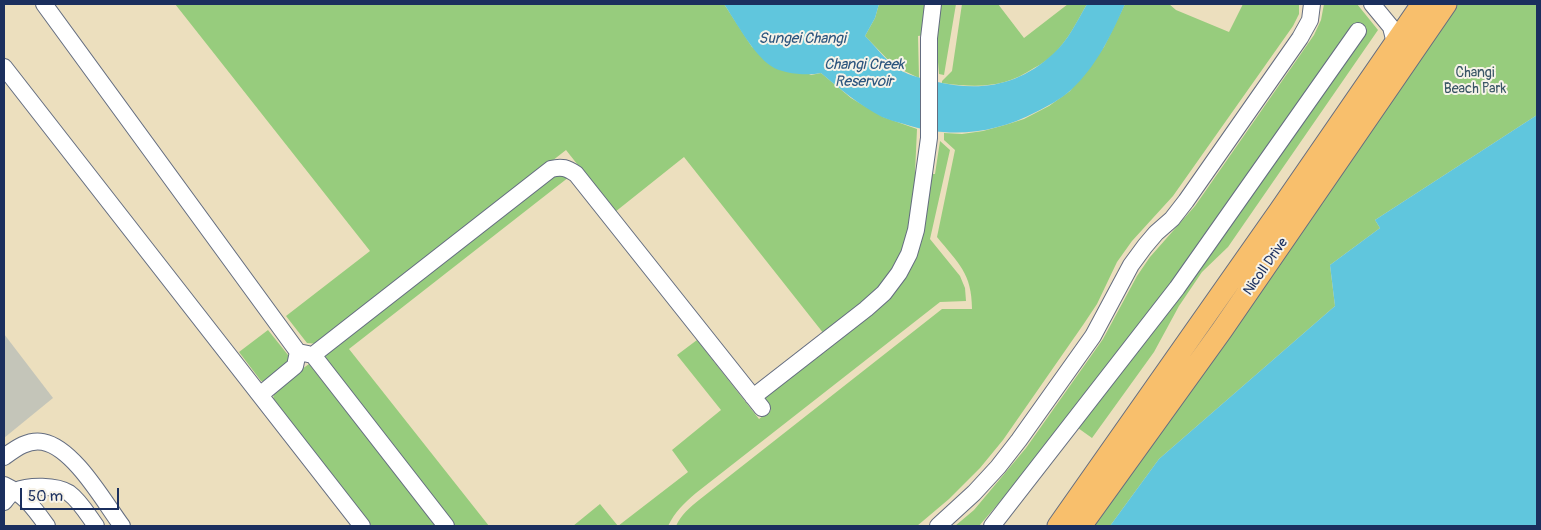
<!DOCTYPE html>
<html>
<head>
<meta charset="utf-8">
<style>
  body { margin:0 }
  #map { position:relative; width:1541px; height:530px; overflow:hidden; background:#ecdfbe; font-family:Pangolin,sans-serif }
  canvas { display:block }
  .frame { position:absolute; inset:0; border:5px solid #1b2f5e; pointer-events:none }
  .scale { position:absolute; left:20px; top:488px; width:99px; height:22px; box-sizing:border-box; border:2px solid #1b2f5e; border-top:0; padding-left:6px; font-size:15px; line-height:18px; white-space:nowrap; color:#1b2f5e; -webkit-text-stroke:4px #f7f3e8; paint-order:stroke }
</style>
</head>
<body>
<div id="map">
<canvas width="1541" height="530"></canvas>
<div class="frame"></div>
<div class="scale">50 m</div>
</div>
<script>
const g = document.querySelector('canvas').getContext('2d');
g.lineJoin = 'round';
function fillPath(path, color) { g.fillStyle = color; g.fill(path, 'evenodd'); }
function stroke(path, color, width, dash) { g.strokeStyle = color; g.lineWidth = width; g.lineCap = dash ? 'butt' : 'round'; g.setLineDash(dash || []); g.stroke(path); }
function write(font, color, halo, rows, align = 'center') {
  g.font = font + ' Pangolin,sans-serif'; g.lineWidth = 4; g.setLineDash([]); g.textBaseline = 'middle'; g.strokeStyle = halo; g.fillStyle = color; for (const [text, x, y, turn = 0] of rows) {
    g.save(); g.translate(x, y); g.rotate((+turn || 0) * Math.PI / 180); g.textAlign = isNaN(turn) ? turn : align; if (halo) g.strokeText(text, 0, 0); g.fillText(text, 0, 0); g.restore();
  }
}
fillPath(new Path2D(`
  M 4,334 L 53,398 L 4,438 Z`), '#c4c5b9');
fillPath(new Path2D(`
  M 175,4 L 724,4 L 752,47 L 811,75 L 821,73 L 851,98 L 883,117 L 917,129 L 915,173 L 921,175 L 908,235 L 901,259 L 889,279 L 824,334 L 684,157 L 615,212 L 566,150 L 319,344 L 307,343 L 286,316 L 370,251 Z
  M 879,4 L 928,4 L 925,35 L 918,36 L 919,78 L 894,66 L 865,36 L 875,18 Z
  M 939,4 L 956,4 L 944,75 L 939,74 L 936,38 Z
  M 962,4 L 998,4 L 1024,38 L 1068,4 L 1087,4 C 1078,20 1069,38 1056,52 C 1050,58 1042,64 1034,68 C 1004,88 977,88 942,83 L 942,81 L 952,71 Z
  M 1125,4 L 1169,4 L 1176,10 L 1229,32 L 1243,4 L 1299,4 L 1299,14 L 1293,26 L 1173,196 L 1132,241 L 1117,262 L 1097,304 L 1083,325 L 1003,440 L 980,468 L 949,499 L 917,526 L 676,526 C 681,515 690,507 699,500 L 942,309 L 972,309 C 972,273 958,263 937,237 L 955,150 L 944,140 L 944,133 L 962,134 L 983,131 L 1005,125 L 1024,119 L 1049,106 L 1070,91 L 1104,47 Z
  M 1324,4 L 1357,4 L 1378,30 L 1228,247 L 1202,272 L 1179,306 L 1154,352 L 1092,438 L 1078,428 L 1354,25 L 1173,286 L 1034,462 L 979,526 L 955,526 L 974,510 L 1026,448 L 1103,339 L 1137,276 L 1150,257 L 1195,206 L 1314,35 L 1321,20 Z
  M 1451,4 L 1537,4 L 1537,115 L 1375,220 L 1380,228 L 1330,265 L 1335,306 L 1159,459 L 1110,526 L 1085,526 Z
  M 940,141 L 950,150 L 930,239 L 960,276 L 965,288 L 966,301 L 940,302 L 696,493 C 684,503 675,512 668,526 L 573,526 L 600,504 L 618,526 L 688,472 L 672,450 L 721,410 L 677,355 L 697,340 L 759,419 L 771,410 L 760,396 L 894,288 L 929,174 L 935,174 Z
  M 556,175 L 569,177 L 349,349 L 489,526 L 452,526 L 322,358 Z
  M 268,330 L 288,355 L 289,364 L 266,382 L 261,381 L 258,377 L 239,352 Z
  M 309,364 L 437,526 L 372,526 L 273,401 L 274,391 L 277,387 Z`), '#97cc7d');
fillPath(new Path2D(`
  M 724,4 L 879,4 L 875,18 L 865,36 C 875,46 884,58 894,66 C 906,75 920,78 933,81 C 979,92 1017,87 1053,54 C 1068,41 1077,21 1087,4 L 1125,4 C 1112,34 1096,67 1071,90 C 1061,99 1048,106 1036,112 C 994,134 949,139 904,124 C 897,122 889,120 882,117 C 859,105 840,89 821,73 C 808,76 782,74 771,66 C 753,54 736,22 724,4 Z
  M 1537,115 L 1537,526 L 1110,526 L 1159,459 L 1335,306 L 1330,265 L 1380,228 L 1375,220 Z`), '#60c6dd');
const minor = new Path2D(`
  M 44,4 L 298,352
  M 1372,4 L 1391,27 L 1395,43 L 1400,49
  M 4,67 L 362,526
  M 260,395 L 295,366 L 298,352 L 308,354
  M 753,397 L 866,309 L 884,293 L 899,273 L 909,254 L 916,230 L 929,138 L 929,38 L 933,4
  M 4,457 C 15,449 28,439 43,442 C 74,448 104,502 122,526
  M 4,485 C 25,495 34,508 47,526
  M 4,502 C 7,498 11,493 15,491 C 29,485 56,485 69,493 C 80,501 88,515 96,526
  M 446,526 L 313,355 L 551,169 C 562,166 567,168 576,174 L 762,408
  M 938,526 L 974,493 L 998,467 L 1019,440 L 1093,336 L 1131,265 L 1145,246 L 1156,233 L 1172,219 L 1186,201 L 1300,38 L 1310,20 L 1312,4
  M 992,526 L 1177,288 L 1358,31`);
const major = new Path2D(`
  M 1058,526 L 1280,210 L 1422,4
  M 1081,526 L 1222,330 L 1446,4`);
stroke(minor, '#646d80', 18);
stroke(major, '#646d80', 23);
stroke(minor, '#fff', 16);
stroke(major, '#f8bf6c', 21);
write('14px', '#3a5666', '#f7f3e8', [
  ["Changi",1475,73],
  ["Beach Park",1475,89]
]);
write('14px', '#1b2f5e', '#f7f3e8', [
  ["Nicoll Drive",1266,267,-55]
]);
write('italic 15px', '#2c557e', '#f7f3e8', [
  ["Sungei Changi",802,39],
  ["Changi Creek",864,65],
  ["Reservoir",864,82]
]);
</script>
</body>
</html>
